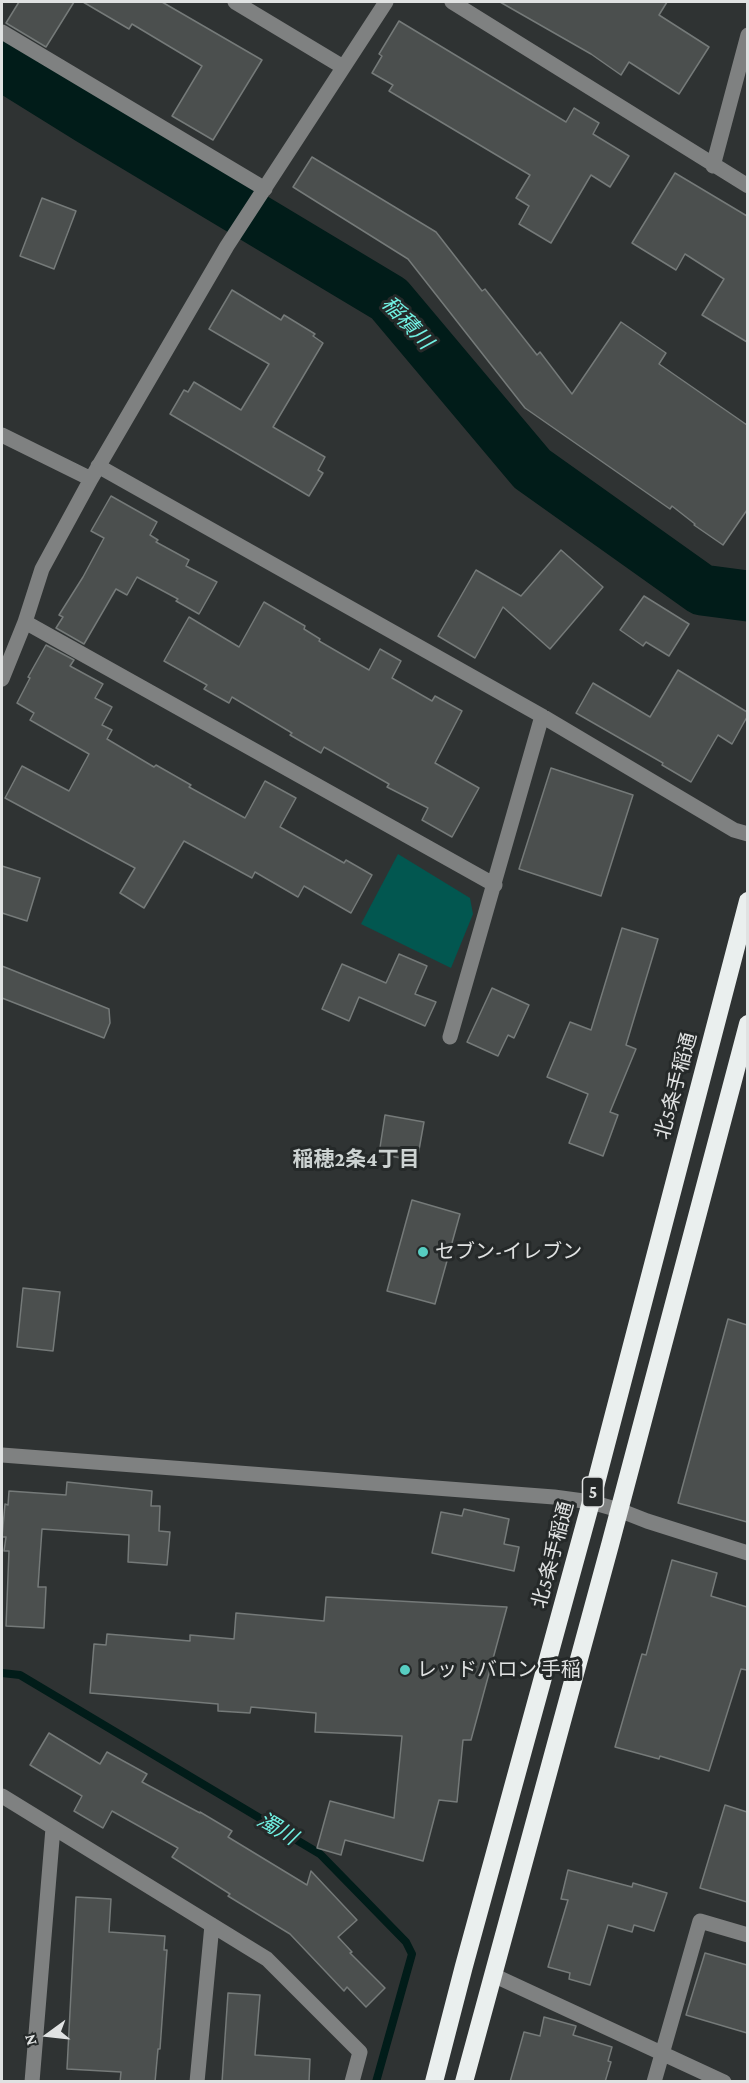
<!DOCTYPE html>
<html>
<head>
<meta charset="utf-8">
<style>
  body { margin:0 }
  #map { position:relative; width:749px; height:2083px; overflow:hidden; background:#2f3333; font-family:"Crimson Pro",serif }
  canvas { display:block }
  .frame { position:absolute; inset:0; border:3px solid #e0e2e2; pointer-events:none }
  .north { position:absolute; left:18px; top:2005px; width:60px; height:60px; -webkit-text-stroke:4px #252929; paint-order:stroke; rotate:255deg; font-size:16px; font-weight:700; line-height:24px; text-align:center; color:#e0e2e2 }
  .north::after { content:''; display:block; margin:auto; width:21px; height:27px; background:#e0e2e2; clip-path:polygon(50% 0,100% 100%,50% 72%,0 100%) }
</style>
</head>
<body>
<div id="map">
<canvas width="749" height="2083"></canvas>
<div class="frame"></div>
<div class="north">N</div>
</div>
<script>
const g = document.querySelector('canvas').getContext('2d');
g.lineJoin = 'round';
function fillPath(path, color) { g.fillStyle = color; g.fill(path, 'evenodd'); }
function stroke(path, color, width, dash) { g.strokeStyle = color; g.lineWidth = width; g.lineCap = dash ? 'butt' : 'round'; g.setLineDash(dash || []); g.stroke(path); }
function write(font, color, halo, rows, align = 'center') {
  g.font = font + ' "Crimson Pro","Noto Sans JP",serif'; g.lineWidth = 6; g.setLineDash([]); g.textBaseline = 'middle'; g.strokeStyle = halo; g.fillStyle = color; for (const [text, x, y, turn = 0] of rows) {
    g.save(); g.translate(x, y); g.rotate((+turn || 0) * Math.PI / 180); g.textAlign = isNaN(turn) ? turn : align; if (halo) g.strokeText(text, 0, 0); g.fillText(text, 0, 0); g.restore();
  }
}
fillPath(new Path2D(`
  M 398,854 L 470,898 L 473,914 L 451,968 L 361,924 Z`), '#025750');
stroke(new Path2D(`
  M 2,1673 L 20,1675 L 320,1854 L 406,1942 L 412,1954 L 376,2082`), '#011c19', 8);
stroke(new Path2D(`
  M 2,65 L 89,119 L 389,299 L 532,469 L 702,590 L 748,596`), '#011c19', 51);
const building = new Path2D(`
  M 19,2 L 74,2 L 46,47 L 6,23 Z
  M 83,2 L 162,2 L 262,60 L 213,140 L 172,116 L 202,66 L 132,24 L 129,29 Z
  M 500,2 L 667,2 L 659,15 L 709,47 L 679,94 L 629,62 L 621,75 L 591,54 Z
  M 399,21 L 566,122 L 574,108 L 599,123 L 593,134 L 629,156 L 610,187 L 591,175 L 551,243 L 519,224 L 529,206 L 516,198 L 530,175 L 389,91 L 393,85 L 372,73 L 382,56 L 379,54 Z
  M 312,157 L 436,232 L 482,291 L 485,289 L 537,355 L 540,352 L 572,394 L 621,322 L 666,353 L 659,364 L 747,425 L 747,510 L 723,545 L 694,525 L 695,524 L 672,506 L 670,509 L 525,408 L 408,259 L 293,187 Z
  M 675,173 L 747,216 L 747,342 L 702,315 L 724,279 L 685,254 L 676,270 L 632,243 Z
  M 42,198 L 76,211 L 54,269 L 20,256 Z
  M 232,290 L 281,320 L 284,315 L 315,334 L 313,336 L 323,343 L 273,427 L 325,457 L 318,470 L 323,473 L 309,496 L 170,414 L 184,390 L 188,392 L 194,382 L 241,410 L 269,364 L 209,329 Z
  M 111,496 L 157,522 L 150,535 L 158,540 L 156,542 L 189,560 L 186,566 L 217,582 L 199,614 L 176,601 L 178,599 L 137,577 L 127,595 L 116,589 L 84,644 L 56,628 L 63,617 L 59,615 L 83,577 L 104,538 L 91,531 Z
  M 561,550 L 603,587 L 550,649 L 503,607 L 475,658 L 438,636 L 476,570 L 521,596 Z
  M 644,596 L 689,624 L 669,656 L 646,642 L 643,646 L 620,630 Z
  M 264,602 L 305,626 L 304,629 L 320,639 L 319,641 L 369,670 L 380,649 L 401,661 L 392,678 L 432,701 L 435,696 L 462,711 L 435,763 L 479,788 L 452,837 L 422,820 L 428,808 L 387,787 L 389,784 L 324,747 L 321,753 L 290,735 L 292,733 L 232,697 L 229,703 L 204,689 L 207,685 L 164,661 L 189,617 L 239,647 Z
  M 46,645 L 74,660 L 70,666 L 103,684 L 95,698 L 112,707 L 102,725 L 112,730 L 107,739 L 154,767 L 156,765 L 191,785 L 189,787 L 245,818 L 265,781 L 296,798 L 280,827 L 344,863 L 346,860 L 372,875 L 351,913 L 304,886 L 298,897 L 255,872 L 252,878 L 184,841 L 144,908 L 120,893 L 135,868 L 5,798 L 22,766 L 69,791 L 89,754 L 30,720 L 34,713 L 17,703 L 30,678 L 28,677 Z
  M 678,670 L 747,712 L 747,717 L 732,744 L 718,735 L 691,782 L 662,765 L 663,763 L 576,713 L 593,683 L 650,717 Z
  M 551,768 L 633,795 L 601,896 L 519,869 Z
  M 2,866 L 40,878 L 27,921 L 2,913 Z
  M 622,928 L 658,939 L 626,1045 L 636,1049 L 610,1112 L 618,1115 L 603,1156 L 569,1143 L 588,1094 L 547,1077 L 570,1022 L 591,1030 Z
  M 399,954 L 427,966 L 415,994 L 436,1002 L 425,1026 L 359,997 L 349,1021 L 322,1009 L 342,964 L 386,983 Z
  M 2,966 L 109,1009 L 110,1023 L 104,1038 L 2,998 Z
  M 492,988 L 529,1005 L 514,1038 L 508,1035 L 498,1056 L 467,1042 Z
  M 385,1115 L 424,1122 L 417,1161 L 379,1154 Z
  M 412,1200 L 460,1214 L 435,1304 L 387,1291 Z
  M 23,1288 L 60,1292 L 53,1351 L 17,1347 Z
  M 728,1319 L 747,1325 L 747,1522 L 678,1503 Z
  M 67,1482 L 152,1491 L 151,1506 L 160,1506 L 159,1531 L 170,1532 L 167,1565 L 128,1562 L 129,1535 L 42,1529 L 38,1587 L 46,1587 L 44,1628 L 6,1626 L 9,1551 L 4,1551 L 6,1537 L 2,1537 L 5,1504 L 8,1505 L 9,1491 L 66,1495 Z
  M 464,1509 L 509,1519 L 504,1544 L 519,1547 L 514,1571 L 432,1553 L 441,1512 L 462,1516 Z
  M 672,1560 L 717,1573 L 711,1596 L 747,1607 L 747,1670 L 741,1669 L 709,1771 L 660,1756 L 659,1759 L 615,1747 L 642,1654 L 646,1655 Z
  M 326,1597 L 507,1607 L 471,1740 L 463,1740 L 457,1802 L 439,1800 L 423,1861 L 345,1840 L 341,1855 L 317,1848 L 330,1801 L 394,1818 L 402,1736 L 315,1732 L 316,1713 L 251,1707 L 250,1713 L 218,1711 L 218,1704 L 90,1693 L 94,1644 L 106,1645 L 107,1634 L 190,1641 L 190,1635 L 234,1639 L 236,1613 L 324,1621 Z
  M 49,1733 L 100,1764 L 107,1752 L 147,1774 L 142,1782 L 200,1813 L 200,1812 L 232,1831 L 228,1837 L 307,1885 L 311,1871 L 357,1920 L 338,1937 L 352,1952 L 350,1953 L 385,1988 L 366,2007 L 347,1987 L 344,1991 L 290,1934 L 228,1896 L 230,1894 L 172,1857 L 178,1848 L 112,1811 L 103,1828 L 74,1811 L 82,1796 L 30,1765 Z
  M 725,1805 L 747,1812 L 747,1902 L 700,1888 Z
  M 568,1870 L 632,1887 L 633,1883 L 667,1893 L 654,1931 L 634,1925 L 632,1932 L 608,1925 L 590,1985 L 569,1979 L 570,1973 L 548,1967 L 568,1900 L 561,1899 Z
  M 76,1897 L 111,1899 L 109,1932 L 165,1936 L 164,1950 L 167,1950 L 160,2049 L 158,2049 L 155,2082 L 120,2082 L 121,2072 L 67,2069 Z
  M 705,1953 L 747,1965 L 747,2033 L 686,2015 Z
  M 228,1993 L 260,1995 L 255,2055 L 310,2059 L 309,2082 L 222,2082 Z
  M 544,2017 L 576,2026 L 573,2035 L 612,2047 L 608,2061 L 611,2062 L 605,2082 L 510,2082 L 524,2032 L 540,2036 Z`);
fillPath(building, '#4b4f4e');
stroke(building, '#757a79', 1.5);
stroke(new Path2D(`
  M 235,2 L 343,67
  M 452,2 L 748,186
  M 2,32 L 265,189
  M 713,166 L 748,35
  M 2,435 L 91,479
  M 98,466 L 542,716 L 734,830 L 748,834
  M 25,622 L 495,885
  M 2,679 L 25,622 L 42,569 L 91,479 L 227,246 L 386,2
  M 450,1037 L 542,716
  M 2,1455 L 554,1497 L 591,1502 L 619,1510 L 647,1521 L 748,1553
  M 2,1796 L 267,1959 L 360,2052 L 352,2082
  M 493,1975 L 724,2082
  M 32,2082 L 53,1828
  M 197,2082 L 212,1925
  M 654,2082 L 700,1921 L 748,1935`), '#7f8181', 15);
stroke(new Path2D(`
  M 434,2082 L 464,1966 L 591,1502 L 748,901
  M 464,2082 L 610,1545 L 748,1024`), '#eaefee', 18);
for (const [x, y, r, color] of [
  [423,1252,6,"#57cec2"],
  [405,1670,6,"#57cec2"]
]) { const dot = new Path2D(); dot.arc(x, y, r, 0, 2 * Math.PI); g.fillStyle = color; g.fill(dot); stroke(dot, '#252929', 2); }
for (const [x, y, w] of [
  [593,1492,21]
]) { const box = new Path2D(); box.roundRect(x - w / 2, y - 15, w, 30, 4.5); g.fillStyle = '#252929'; g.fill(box); stroke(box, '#e0e2e2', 1.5); }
write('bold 18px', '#e0e2e2', null, [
  ["5",593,1492]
]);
write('20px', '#e0e2e2', '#252929', [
  ["北5条手稲通",676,1086,-75],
  ["北5条手稲通",553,1555,-75]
]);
write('20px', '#e0e2e2', '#252929', [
  ["セブン-イレブン",435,1252],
  ["レッドバロン 手稲",417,1670]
], 'left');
write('italic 21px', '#71f1e3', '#252929', [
  ["稲積川",407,323,47],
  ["濁川",277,1829,31]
]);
write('bold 21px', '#cdd3d2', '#252929', [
  ["稲穂2条4丁目",356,1160]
]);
</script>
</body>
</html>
